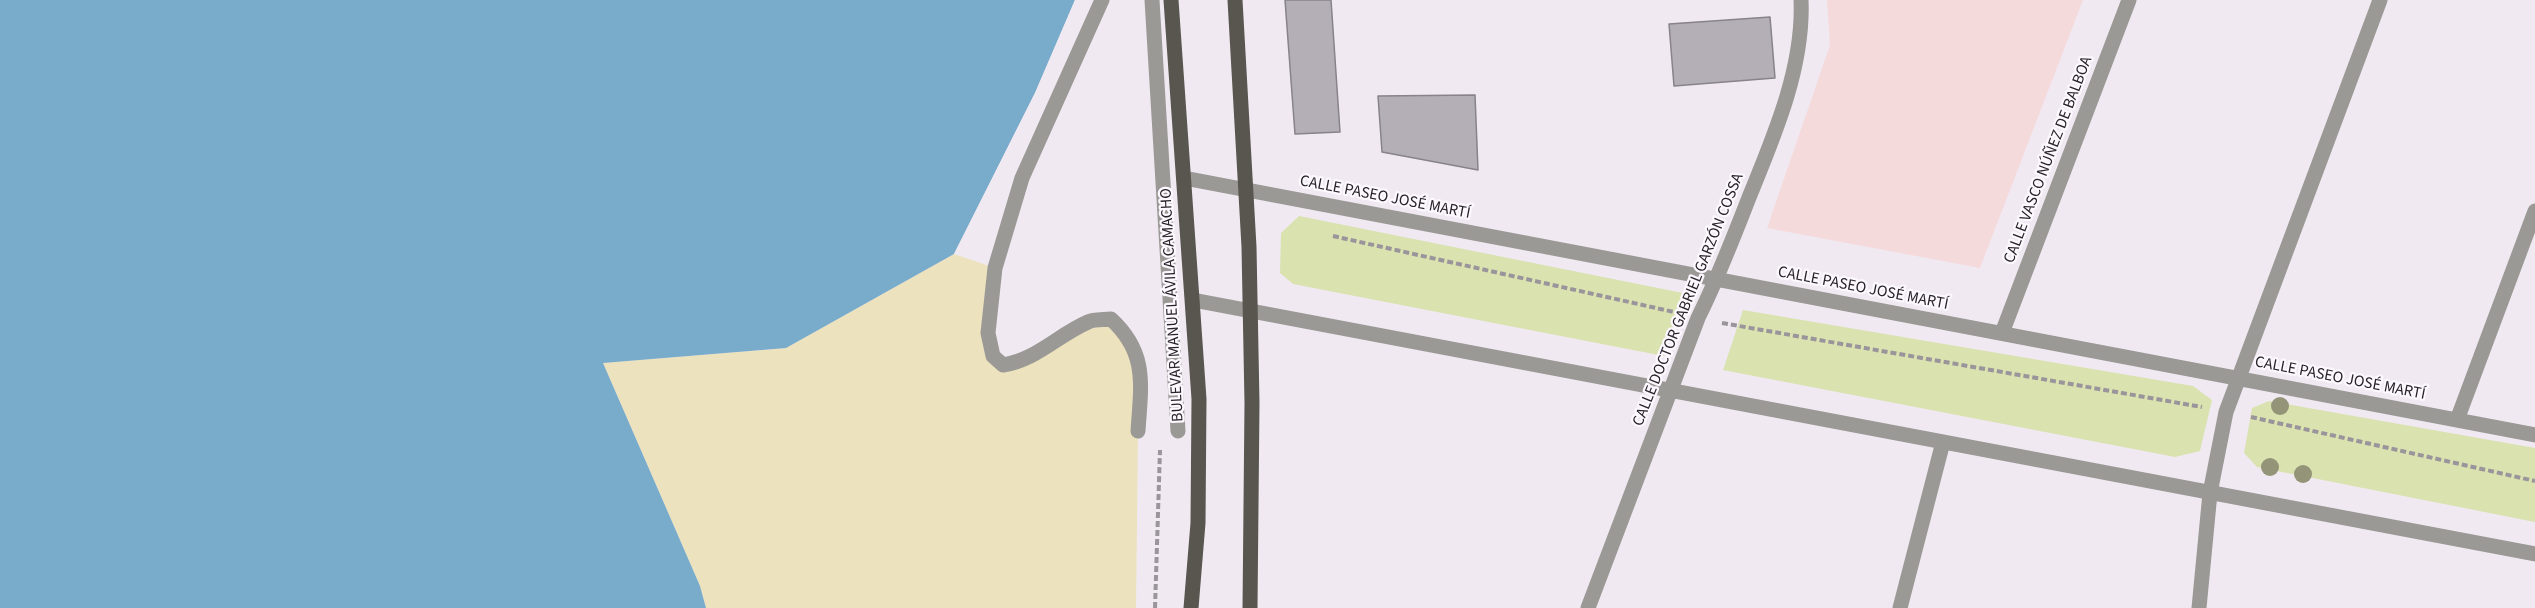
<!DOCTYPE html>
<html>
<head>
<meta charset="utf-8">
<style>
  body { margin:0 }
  canvas { display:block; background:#f0e9f1 }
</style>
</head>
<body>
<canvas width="2535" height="608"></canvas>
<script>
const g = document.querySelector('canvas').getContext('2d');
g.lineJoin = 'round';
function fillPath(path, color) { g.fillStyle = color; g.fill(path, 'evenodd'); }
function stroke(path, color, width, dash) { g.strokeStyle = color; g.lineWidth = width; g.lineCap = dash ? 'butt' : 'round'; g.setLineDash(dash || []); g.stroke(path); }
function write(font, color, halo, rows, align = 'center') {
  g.font = font + ' "Source Sans 3",sans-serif'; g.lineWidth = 4.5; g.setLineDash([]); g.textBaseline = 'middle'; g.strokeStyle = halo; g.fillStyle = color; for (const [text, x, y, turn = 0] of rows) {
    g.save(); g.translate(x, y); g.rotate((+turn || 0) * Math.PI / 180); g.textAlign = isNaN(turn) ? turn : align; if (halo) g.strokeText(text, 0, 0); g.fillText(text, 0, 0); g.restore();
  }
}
fillPath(new Path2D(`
  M 1827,0 L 2083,0 L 1980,268 L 1767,228 L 1830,45 Z`), '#f5dadc');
fillPath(new Path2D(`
  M 1299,216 L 1683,293 L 1664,356 L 1293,284 L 1280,273 L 1281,233 Z
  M 1743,310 L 2193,386 L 2212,400 L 2200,451 L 2175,457 L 1723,370 Z
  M 2269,401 L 2535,448 L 2535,522 L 2257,467 L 2244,453 L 2252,408 Z`), '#dae2b0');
fillPath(new Path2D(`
  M 954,254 L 995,268 L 988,333 L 1003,365 L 1111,319 L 1135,348 L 1138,431 L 1136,608 L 706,608 L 700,586 L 603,363 L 786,348 Z`), '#ece2bd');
fillPath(new Path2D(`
  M 0,0 L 1075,0 L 1035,93 L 954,254 L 786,348 L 603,363 L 700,586 L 706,608 L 0,608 Z`), '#79abca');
fillPath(new Path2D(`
  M 1075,0 L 1078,0 L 1037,94 L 957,255 L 954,254 L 1035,93 Z`), '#f0e9f1');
const building = new Path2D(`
  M 1285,0 L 1331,0 L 1340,132 L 1295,134 Z
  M 1770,17 L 1775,78 L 1674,86 L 1669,24 Z
  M 1475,95 L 1478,170 L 1382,152 L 1378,96 Z`);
fillPath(building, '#b4aeb6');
stroke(building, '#888289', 1.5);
stroke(new Path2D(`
  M 1333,236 L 1674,312
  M 1722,323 L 2202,407
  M 2251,417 L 2535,481
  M 1155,608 L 1160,450`), '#9a959b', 4, [6, 3]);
stroke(new Path2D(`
  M 1102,0 L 1022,178 L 995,268 L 988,333 L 993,356 L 1003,365 C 1036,360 1058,335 1088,322 C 1094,319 1104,320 1111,319 C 1148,353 1141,385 1138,431
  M 1152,0 L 1178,431
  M 1184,178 L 2535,435
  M 1193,300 L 2535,554
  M 2002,333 L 2129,0
  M 2457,420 L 2535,211
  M 1588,608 L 1698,318 C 1718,278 1734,236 1750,195 C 1775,134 1804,66 1801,0
  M 1900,608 L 1943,442
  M 2199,608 L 2210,493 L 2226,412 L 2380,0`), '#9b9996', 15);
stroke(new Path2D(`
  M 1171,0 L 1199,399 L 1198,523 L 1191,608
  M 1235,0 L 1249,247 L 1252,403 L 1250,608`), '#595650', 15);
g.fillStyle = '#949478';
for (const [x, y] of [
  [2280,406],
  [2270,467],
  [2303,474]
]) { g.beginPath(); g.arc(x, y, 9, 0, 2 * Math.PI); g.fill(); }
write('16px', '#272427', '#fdf7ff', [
  ["CALLE VASCO NÚÑEZ DE BALBOA",2049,160,-69],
  ["CALLE PASEO JOSÉ MARTÍ",1385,198,11],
  ["CALLE PASEO JOSÉ MARTÍ",1863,289,11],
  ["CALLE DOCTOR GABRIEL GARZÓN COSSA",1689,300,-68],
  ["BULEVAR MANUEL ÁVILA CAMACHO",1173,305,-93],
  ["CALLE PASEO JOSÉ MARTÍ",2340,379,11]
]);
</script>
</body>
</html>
